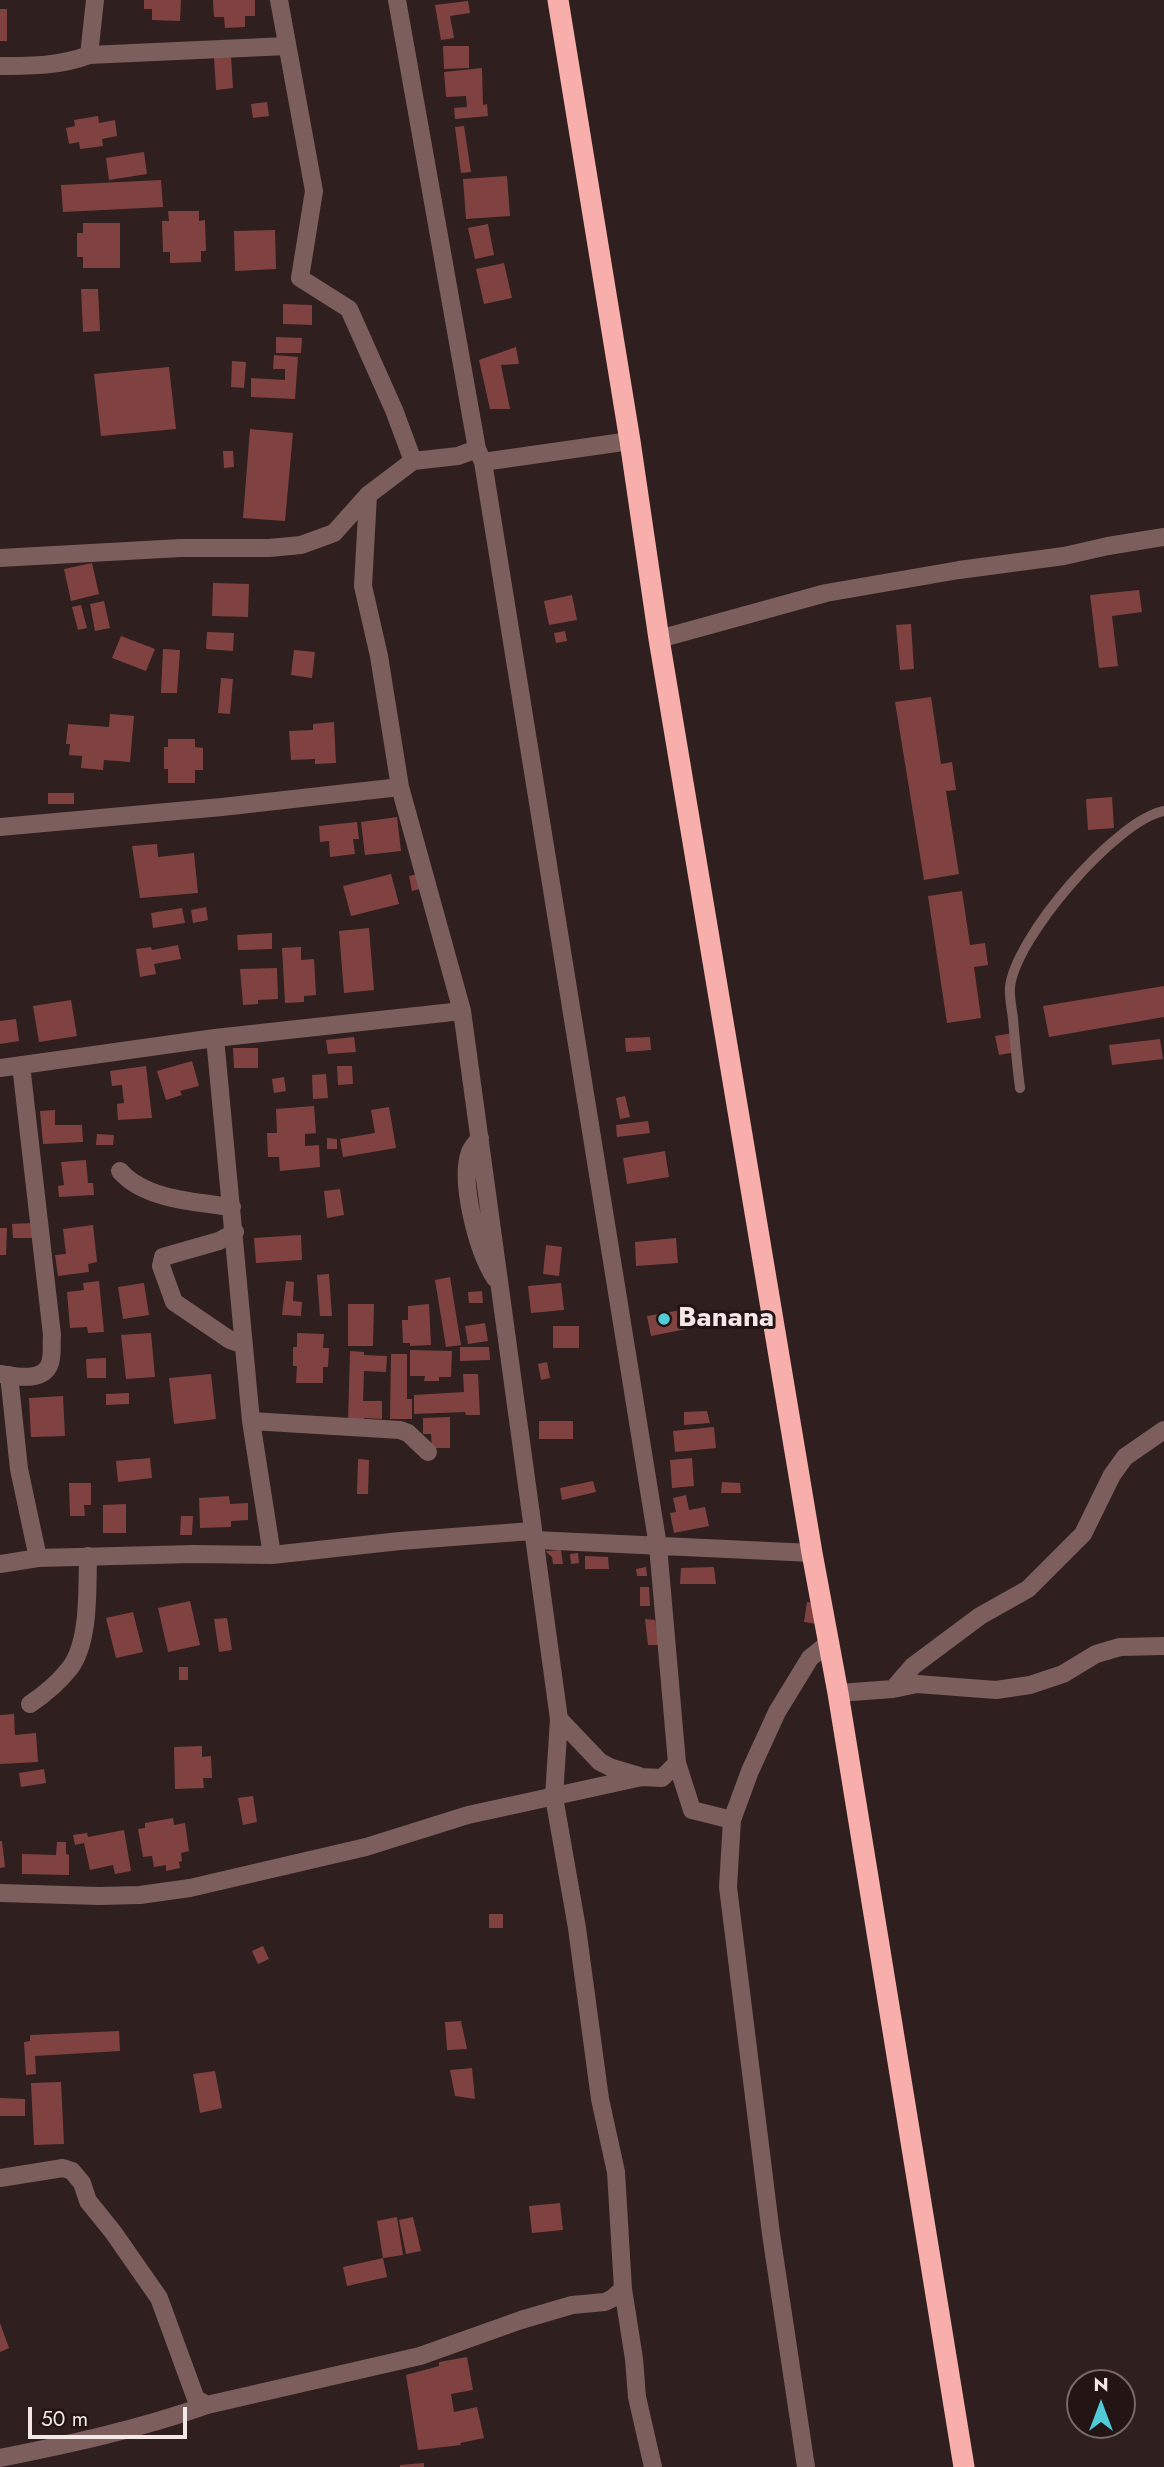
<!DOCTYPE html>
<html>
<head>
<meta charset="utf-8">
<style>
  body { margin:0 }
  #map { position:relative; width:1164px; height:2467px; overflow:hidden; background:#2f1f1e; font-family:Jost,sans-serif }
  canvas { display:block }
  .north { position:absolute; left:1066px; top:2369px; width:70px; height:70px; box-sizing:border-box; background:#241515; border:2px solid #776969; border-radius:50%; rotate:0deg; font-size:19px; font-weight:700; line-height:28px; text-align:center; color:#f3e8e7 }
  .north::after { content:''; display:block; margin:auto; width:24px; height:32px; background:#52cbd9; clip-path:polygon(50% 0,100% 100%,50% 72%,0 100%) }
  .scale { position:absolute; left:28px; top:2407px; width:159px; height:32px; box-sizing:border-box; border:4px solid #f3e8e7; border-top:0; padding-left:9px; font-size:21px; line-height:24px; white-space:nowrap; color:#f3e8e7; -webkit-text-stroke:5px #241515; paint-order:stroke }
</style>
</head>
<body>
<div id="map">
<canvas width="1164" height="2467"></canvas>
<div class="north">N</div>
<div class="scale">50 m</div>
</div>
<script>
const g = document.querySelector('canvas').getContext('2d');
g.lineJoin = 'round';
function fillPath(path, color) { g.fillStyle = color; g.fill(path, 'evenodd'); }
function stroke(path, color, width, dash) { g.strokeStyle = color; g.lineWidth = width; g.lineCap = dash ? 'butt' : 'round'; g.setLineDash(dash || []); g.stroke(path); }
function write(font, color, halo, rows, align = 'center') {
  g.font = font + ' Jost,sans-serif'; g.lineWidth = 6; g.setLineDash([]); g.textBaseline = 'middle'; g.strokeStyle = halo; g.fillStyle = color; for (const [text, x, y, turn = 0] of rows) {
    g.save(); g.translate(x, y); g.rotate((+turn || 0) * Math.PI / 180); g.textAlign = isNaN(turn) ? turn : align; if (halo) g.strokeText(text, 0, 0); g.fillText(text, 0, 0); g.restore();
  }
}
fillPath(new Path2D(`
  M 144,0 L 181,0 L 180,21 L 152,20 L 152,9 L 144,9 Z
  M 213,0 L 255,0 L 255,16 L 245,16 L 245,27 L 225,28 L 224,17 L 214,17 Z
  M 468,1 L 470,13 L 450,16 L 454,38 L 441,40 L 435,5 Z
  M 0,9 L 7,9 L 7,41 L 0,41 Z
  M 443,46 L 469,46 L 469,68 L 444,69 Z
  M 231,56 L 233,88 L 216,90 L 214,58 Z
  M 482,68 L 483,105 L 487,104 L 488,116 L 455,119 L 454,108 L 467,107 L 466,96 L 446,97 L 444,72 Z
  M 267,102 L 269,116 L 253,118 L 251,104 Z
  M 98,116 L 99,123 L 115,120 L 117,136 L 102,139 L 103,146 L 80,149 L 79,142 L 69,144 L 66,128 L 75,126 L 74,120 Z
  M 464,126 L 471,172 L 461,173 L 455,127 Z
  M 144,152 L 147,174 L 109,180 L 106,158 Z
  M 507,176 L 510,216 L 466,219 L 463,179 Z
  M 161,180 L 163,207 L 63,212 L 61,185 Z
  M 168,211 L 199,211 L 199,221 L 205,220 L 206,251 L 201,251 L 201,262 L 170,263 L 170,252 L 163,252 L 162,221 L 169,221 Z
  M 83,223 L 120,223 L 120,268 L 83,268 L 83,257 L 77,257 L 77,233 L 83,233 Z
  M 488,224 L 494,255 L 475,259 L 468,228 Z
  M 275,230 L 276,269 L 235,271 L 234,231 Z
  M 504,263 L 512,298 L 484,304 L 476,269 Z
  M 81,289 L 98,289 L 100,331 L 83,332 Z
  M 283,304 L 312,305 L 312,325 L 283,324 Z
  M 276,337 L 302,338 L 301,353 L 276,353 Z
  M 516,347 L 519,364 L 501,365 L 510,409 L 490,409 L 479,360 Z
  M 274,355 L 298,357 L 295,399 L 251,397 L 251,378 L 285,380 L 285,369 L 273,369 Z
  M 232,361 L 246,362 L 244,388 L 231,387 Z
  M 169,367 L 176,429 L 101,436 L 94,374 Z
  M 250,429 L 293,433 L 285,521 L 243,518 Z
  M 223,451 L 233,451 L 234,467 L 224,468 Z
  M 92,563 L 99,594 L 71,601 L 64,569 Z
  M 213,583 L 249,584 L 248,617 L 212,616 Z
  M 1139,590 L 1142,612 L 1112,616 L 1118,666 L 1099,668 L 1090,595 Z
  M 572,595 L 577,620 L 549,625 L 544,601 Z
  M 104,601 L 110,628 L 95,631 L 90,604 Z
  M 81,605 L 87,628 L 78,630 L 72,607 Z
  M 911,624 L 914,669 L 900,670 L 896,625 Z
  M 565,631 L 567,641 L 556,643 L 554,633 Z
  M 207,632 L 234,633 L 233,651 L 206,649 Z
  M 121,636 L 155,649 L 146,671 L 112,658 Z
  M 163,649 L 180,650 L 177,693 L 161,693 Z
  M 294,650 L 315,652 L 312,678 L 291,675 Z
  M 221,678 L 233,679 L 230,714 L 218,713 Z
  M 931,697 L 941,764 L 952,762 L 956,790 L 946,791 L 959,874 L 924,880 L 895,702 Z
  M 110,714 L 134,716 L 130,762 L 104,760 L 103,770 L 81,768 L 82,756 L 69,755 L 70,744 L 66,744 L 68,724 L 109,727 Z
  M 334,722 L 336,763 L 315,764 L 315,759 L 291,760 L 289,731 L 313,730 L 313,724 Z
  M 168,739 L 195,739 L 195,747 L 203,748 L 203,770 L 195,770 L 195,783 L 168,783 L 168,769 L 164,769 L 164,747 L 168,747 Z
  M 48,793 L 74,793 L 74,804 L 48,804 Z
  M 1112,797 L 1114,828 L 1088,830 L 1086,799 Z
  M 397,817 L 401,851 L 365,855 L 361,822 Z
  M 357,822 L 359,839 L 353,839 L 355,854 L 330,857 L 329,841 L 320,842 L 319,826 Z
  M 157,844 L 158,857 L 194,853 L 198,893 L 140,898 L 132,846 Z
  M 422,873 L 425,888 L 412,891 L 409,876 Z
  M 391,874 L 399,904 L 351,916 L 343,886 Z
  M 962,891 L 970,945 L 985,943 L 988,965 L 974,967 L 981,1018 L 947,1023 L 928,896 Z
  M 206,907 L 208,920 L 193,923 L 191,910 Z
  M 182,908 L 185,923 L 153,928 L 151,913 Z
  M 369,928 L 374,990 L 344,993 L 339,931 Z
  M 272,933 L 272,949 L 238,950 L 237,935 Z
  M 178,945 L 181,959 L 154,964 L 156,974 L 140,977 L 136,949 L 151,947 L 152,950 Z
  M 301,947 L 301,960 L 314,959 L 316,995 L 304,996 L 304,1002 L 285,1003 L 282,948 Z
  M 277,968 L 278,999 L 258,1000 L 258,1004 L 243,1005 L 240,969 Z
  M 1164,986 L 1164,1017 L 1049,1037 L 1043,1006 Z
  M 71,1000 L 77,1036 L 39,1042 L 33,1006 Z
  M 16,1019 L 19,1041 L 0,1044 L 0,1021 Z
  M 1013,1033 L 1016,1052 L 999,1055 L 995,1036 Z
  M 354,1037 L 356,1052 L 328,1054 L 326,1040 Z
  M 650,1037 L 651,1050 L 626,1052 L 625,1038 Z
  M 1160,1039 L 1163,1059 L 1112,1065 L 1109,1045 Z
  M 233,1048 L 258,1048 L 258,1068 L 234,1068 Z
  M 192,1061 L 199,1086 L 180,1091 L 182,1095 L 166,1100 L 157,1071 Z
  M 146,1066 L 152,1118 L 118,1120 L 117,1104 L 124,1103 L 122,1085 L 112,1086 L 110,1071 Z
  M 337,1066 L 352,1066 L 353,1084 L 338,1085 Z
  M 326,1074 L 328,1098 L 313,1099 L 312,1075 Z
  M 284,1077 L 286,1091 L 274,1093 L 272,1079 Z
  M 625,1096 L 630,1117 L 620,1119 L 616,1098 Z
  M 314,1106 L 316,1133 L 305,1134 L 305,1146 L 319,1145 L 320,1167 L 280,1171 L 279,1157 L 268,1157 L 267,1133 L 277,1133 L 276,1109 Z
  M 389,1107 L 396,1148 L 343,1157 L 340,1139 L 375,1133 L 371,1110 Z
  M 55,1110 L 55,1125 L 82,1125 L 83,1142 L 43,1144 L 40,1111 Z
  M 648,1121 L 650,1133 L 617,1137 L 616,1125 Z
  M 97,1134 L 114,1135 L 113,1145 L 96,1145 Z
  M 327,1138 L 337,1139 L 337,1149 L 327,1149 Z
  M 665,1151 L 669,1177 L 627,1184 L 623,1158 Z
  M 86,1160 L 88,1183 L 93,1183 L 94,1195 L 59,1197 L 58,1186 L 64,1185 L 61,1162 Z
  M 340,1189 L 344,1215 L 327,1218 L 324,1191 Z
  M 32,1223 L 32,1238 L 13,1238 L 12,1224 Z
  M 93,1225 L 97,1262 L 88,1264 L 89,1272 L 58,1276 L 55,1255 L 66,1254 L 63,1229 Z
  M 0,1228 L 7,1228 L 6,1255 L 0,1255 Z
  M 301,1235 L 302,1260 L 256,1263 L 254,1238 Z
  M 676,1238 L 678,1263 L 636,1266 L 635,1242 Z
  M 546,1245 L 562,1247 L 559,1276 L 543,1274 Z
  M 329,1274 L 332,1316 L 320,1316 L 317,1275 Z
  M 450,1277 L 461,1345 L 446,1347 L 435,1280 Z
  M 99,1281 L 104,1332 L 88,1333 L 87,1327 L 70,1328 L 67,1292 L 84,1290 L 83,1283 Z
  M 286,1281 L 294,1282 L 293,1301 L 302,1302 L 301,1316 L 282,1315 Z
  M 144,1283 L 149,1315 L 123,1319 L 118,1287 Z
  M 561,1283 L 564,1310 L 531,1313 L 528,1286 Z
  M 482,1291 L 483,1303 L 469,1303 L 468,1292 Z
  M 348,1304 L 374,1304 L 373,1346 L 348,1346 Z
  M 429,1304 L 431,1345 L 410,1346 L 410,1343 L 403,1343 L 402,1320 L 408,1320 L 408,1306 Z
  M 687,1309 L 692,1328 L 651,1336 L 647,1316 Z
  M 485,1323 L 488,1341 L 468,1344 L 465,1326 Z
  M 553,1326 L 579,1326 L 579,1348 L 553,1348 Z
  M 151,1333 L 155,1377 L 126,1379 L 121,1335 Z
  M 297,1333 L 324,1334 L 323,1348 L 329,1348 L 328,1367 L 323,1367 L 323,1383 L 296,1383 L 297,1366 L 293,1366 L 293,1347 L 297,1347 Z
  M 460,1347 L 489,1347 L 490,1360 L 460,1361 Z
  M 410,1350 L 452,1351 L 451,1377 L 439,1377 L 439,1381 L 424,1381 L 425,1376 L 410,1376 Z
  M 350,1351 L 364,1352 L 364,1355 L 387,1356 L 386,1372 L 364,1371 L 363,1401 L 382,1401 L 382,1419 L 364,1418 L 363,1423 L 348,1422 Z
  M 391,1354 L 407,1354 L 407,1399 L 412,1399 L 412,1419 L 390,1419 Z
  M 106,1358 L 106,1378 L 87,1378 L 86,1359 Z
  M 547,1362 L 550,1378 L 541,1380 L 538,1364 Z
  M 211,1374 L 216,1419 L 174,1424 L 169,1378 Z
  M 463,1374 L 478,1374 L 480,1415 L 466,1415 L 465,1412 L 414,1414 L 414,1395 L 464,1392 Z
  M 129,1393 L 129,1404 L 106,1405 L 106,1394 Z
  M 63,1396 L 65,1436 L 31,1437 L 29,1398 Z
  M 707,1411 L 710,1423 L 684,1425 L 684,1412 Z
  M 450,1417 L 450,1448 L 432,1448 L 431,1434 L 423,1434 L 423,1418 Z
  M 539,1421 L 573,1421 L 573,1439 L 539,1439 Z
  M 714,1427 L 716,1448 L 675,1452 L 673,1431 Z
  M 150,1458 L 152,1478 L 118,1482 L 116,1461 Z
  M 692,1458 L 694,1486 L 672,1488 L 670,1460 Z
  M 358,1459 L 369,1460 L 368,1494 L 357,1494 Z
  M 593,1481 L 596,1492 L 562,1500 L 560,1488 Z
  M 722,1482 L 740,1483 L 741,1493 L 721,1493 Z
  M 69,1483 L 91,1483 L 91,1505 L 84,1505 L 85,1516 L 70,1516 Z
  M 686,1495 L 689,1510 L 705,1507 L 709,1526 L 674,1533 L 670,1513 L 676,1512 L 673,1498 Z
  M 229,1496 L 230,1504 L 248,1503 L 248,1520 L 231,1521 L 231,1527 L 200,1528 L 199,1498 Z
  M 126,1504 L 126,1533 L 103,1533 L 103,1505 Z
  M 181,1516 L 193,1516 L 192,1535 L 180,1535 Z
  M 561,1550 L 563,1564 L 553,1564 L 552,1557 L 545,1551 Z
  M 578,1553 L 579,1563 L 571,1564 L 570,1554 Z
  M 585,1556 L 608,1557 L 609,1569 L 585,1569 Z
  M 646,1567 L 647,1576 L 637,1576 L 636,1569 Z
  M 714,1567 L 716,1584 L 680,1584 L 681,1568 Z
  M 640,1587 L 649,1587 L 650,1606 L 640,1606 Z
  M 190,1601 L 200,1645 L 168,1652 L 158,1608 Z
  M 807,1602 L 819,1604 L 817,1624 L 804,1622 Z
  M 133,1612 L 143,1652 L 116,1658 L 106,1618 Z
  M 227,1618 L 232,1650 L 219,1652 L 214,1619 Z
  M 645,1619 L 655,1620 L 659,1645 L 648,1645 Z
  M 179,1667 L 188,1667 L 188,1680 L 179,1680 Z
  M 14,1714 L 15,1735 L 36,1733 L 38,1762 L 0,1764 L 0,1715 Z
  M 202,1746 L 202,1757 L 211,1756 L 212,1778 L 203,1778 L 204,1788 L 175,1789 L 174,1747 Z
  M 44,1769 L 46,1783 L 21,1787 L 19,1773 Z
  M 253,1796 L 257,1822 L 243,1825 L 238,1798 Z
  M 173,1818 L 174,1825 L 185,1823 L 189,1851 L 181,1853 L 182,1861 L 179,1862 L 180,1868 L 166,1871 L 166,1865 L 154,1867 L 152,1856 L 143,1857 L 138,1829 L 145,1828 L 145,1823 Z
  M 124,1830 L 131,1871 L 115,1874 L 113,1865 L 90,1870 L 84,1843 L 75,1845 L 73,1835 L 87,1833 L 88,1837 Z
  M 0,1841 L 2,1841 L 5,1867 L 0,1868 Z
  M 57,1842 L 66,1842 L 66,1854 L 69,1855 L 69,1875 L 22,1874 L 22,1854 L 56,1855 Z
  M 489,1914 L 503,1914 L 503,1928 L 489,1928 Z
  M 263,1946 L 269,1959 L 258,1964 L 252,1951 Z
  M 461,2021 L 467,2049 L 447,2050 L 445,2022 Z
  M 119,2031 L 120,2051 L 35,2056 L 36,2074 L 26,2075 L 24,2042 L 30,2041 L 30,2035 Z
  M 472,2068 L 475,2099 L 455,2096 L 450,2070 Z
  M 215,2071 L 222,2108 L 200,2113 L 193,2074 Z
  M 61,2082 L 64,2144 L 34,2145 L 31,2083 Z
  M 0,2098 L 25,2099 L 25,2116 L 0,2116 Z
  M 560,2203 L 563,2230 L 532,2233 L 529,2206 Z
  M 397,2217 L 403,2255 L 383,2258 L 377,2221 Z
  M 413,2217 L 421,2251 L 406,2254 L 399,2220 Z
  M 383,2258 L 387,2277 L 347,2286 L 343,2267 Z
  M 0,2323 L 9,2348 L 0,2352 Z
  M 467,2357 L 473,2390 L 451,2394 L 454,2412 L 477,2407 L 484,2438 L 460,2443 L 461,2445 L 418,2450 L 406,2375 L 439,2366 L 439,2362 Z
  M 424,2463 L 424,2467 L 400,2467 L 400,2465 Z`), '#804241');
stroke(new Path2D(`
  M 1020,1088 C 1017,1065 1015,1042 1013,1019 C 1012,1009 1009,997 1010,987 C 1015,938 1115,821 1164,811`), '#7c5e5d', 10);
stroke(new Path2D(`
  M 279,0 L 314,191 L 300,278 L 349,309 L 394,410 L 413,461
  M 397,0 L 477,449 L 483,462 L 658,1546 L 677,1763 L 692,1810 L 732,1820
  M 89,55 L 95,0
  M 0,66 C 32,66 60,66 89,55 L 287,46
  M 483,462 L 630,441
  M 368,495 L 363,586 L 379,656 L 400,787 L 462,1011 L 559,1719 L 554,1797 L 577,1928 L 600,2099 L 616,2172 L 623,2289 L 634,2359 L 637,2397 L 653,2467
  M 0,558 L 181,548 L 269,548 L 301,545 L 334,533 L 368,495 L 413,461 L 458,456 L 477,449
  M 659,639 L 826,593 L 959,570 L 1064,556 L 1108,546 L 1164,537
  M 0,827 L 222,807 L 400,787
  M 215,1038 L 251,1421 L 272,1555
  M 0,1068 L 215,1038 L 462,1011
  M 480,1138 C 477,1142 472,1147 470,1152 C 459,1182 478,1252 495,1278
  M 120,1171 C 145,1200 197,1202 232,1207
  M 235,1232 L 219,1241 L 163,1257 L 161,1266 L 174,1302 L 230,1340 L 244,1345
  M 0,1374 C 15,1376 44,1383 50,1363 C 53,1355 51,1343 52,1335 L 21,1065
  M 9,1375 L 19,1469 L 38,1558
  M 251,1421 L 400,1430 L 408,1433 L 428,1452
  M 535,1540 L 812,1553
  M 0,1564 L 38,1558 L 193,1554 L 272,1555 L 400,1541 L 532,1531
  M 893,1689 L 913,1666 L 980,1616 L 1028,1589 L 1083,1534 L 1112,1475 L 1125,1457 L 1164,1430
  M 838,1693 L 893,1689 L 917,1684 L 996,1690 L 1030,1685 L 1063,1674 L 1096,1654 L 1120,1647 L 1164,1646
  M 30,1704 C 45,1694 59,1682 70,1668 C 90,1641 87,1589 88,1556
  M 559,1719 L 600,1762 L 612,1768 L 639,1776
  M 0,1893 L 99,1896 L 140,1895 L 190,1888 L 366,1847 L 468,1815 L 642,1777 L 662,1778 L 677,1763
  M 0,2178 L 63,2168 L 72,2171 L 82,2183 L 88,2201 L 113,2232 L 159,2298 L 196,2399 L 207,2405
  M 0,2458 C 70,2444 140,2429 207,2405 L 420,2356 L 521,2320 L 572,2305 L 605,2302 L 613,2298 L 623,2289
  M 806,2467 L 771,2234 L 728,1887 L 732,1820 L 750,1771 L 777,1712 L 810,1658 L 830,1642`), '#7c5e5d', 18);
stroke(new Path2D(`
  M 558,0 L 630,441 L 659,639 L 812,1553 L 838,1693 L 964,2467`), '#f8afac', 21);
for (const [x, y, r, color] of [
  [664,1319,7,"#52cbd9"]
]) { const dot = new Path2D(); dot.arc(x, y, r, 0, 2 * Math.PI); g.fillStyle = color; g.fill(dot); stroke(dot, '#241515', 2.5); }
write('bold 28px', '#f3e8e7', '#241515', [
  ["Banana",678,1319]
], 'left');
</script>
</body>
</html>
